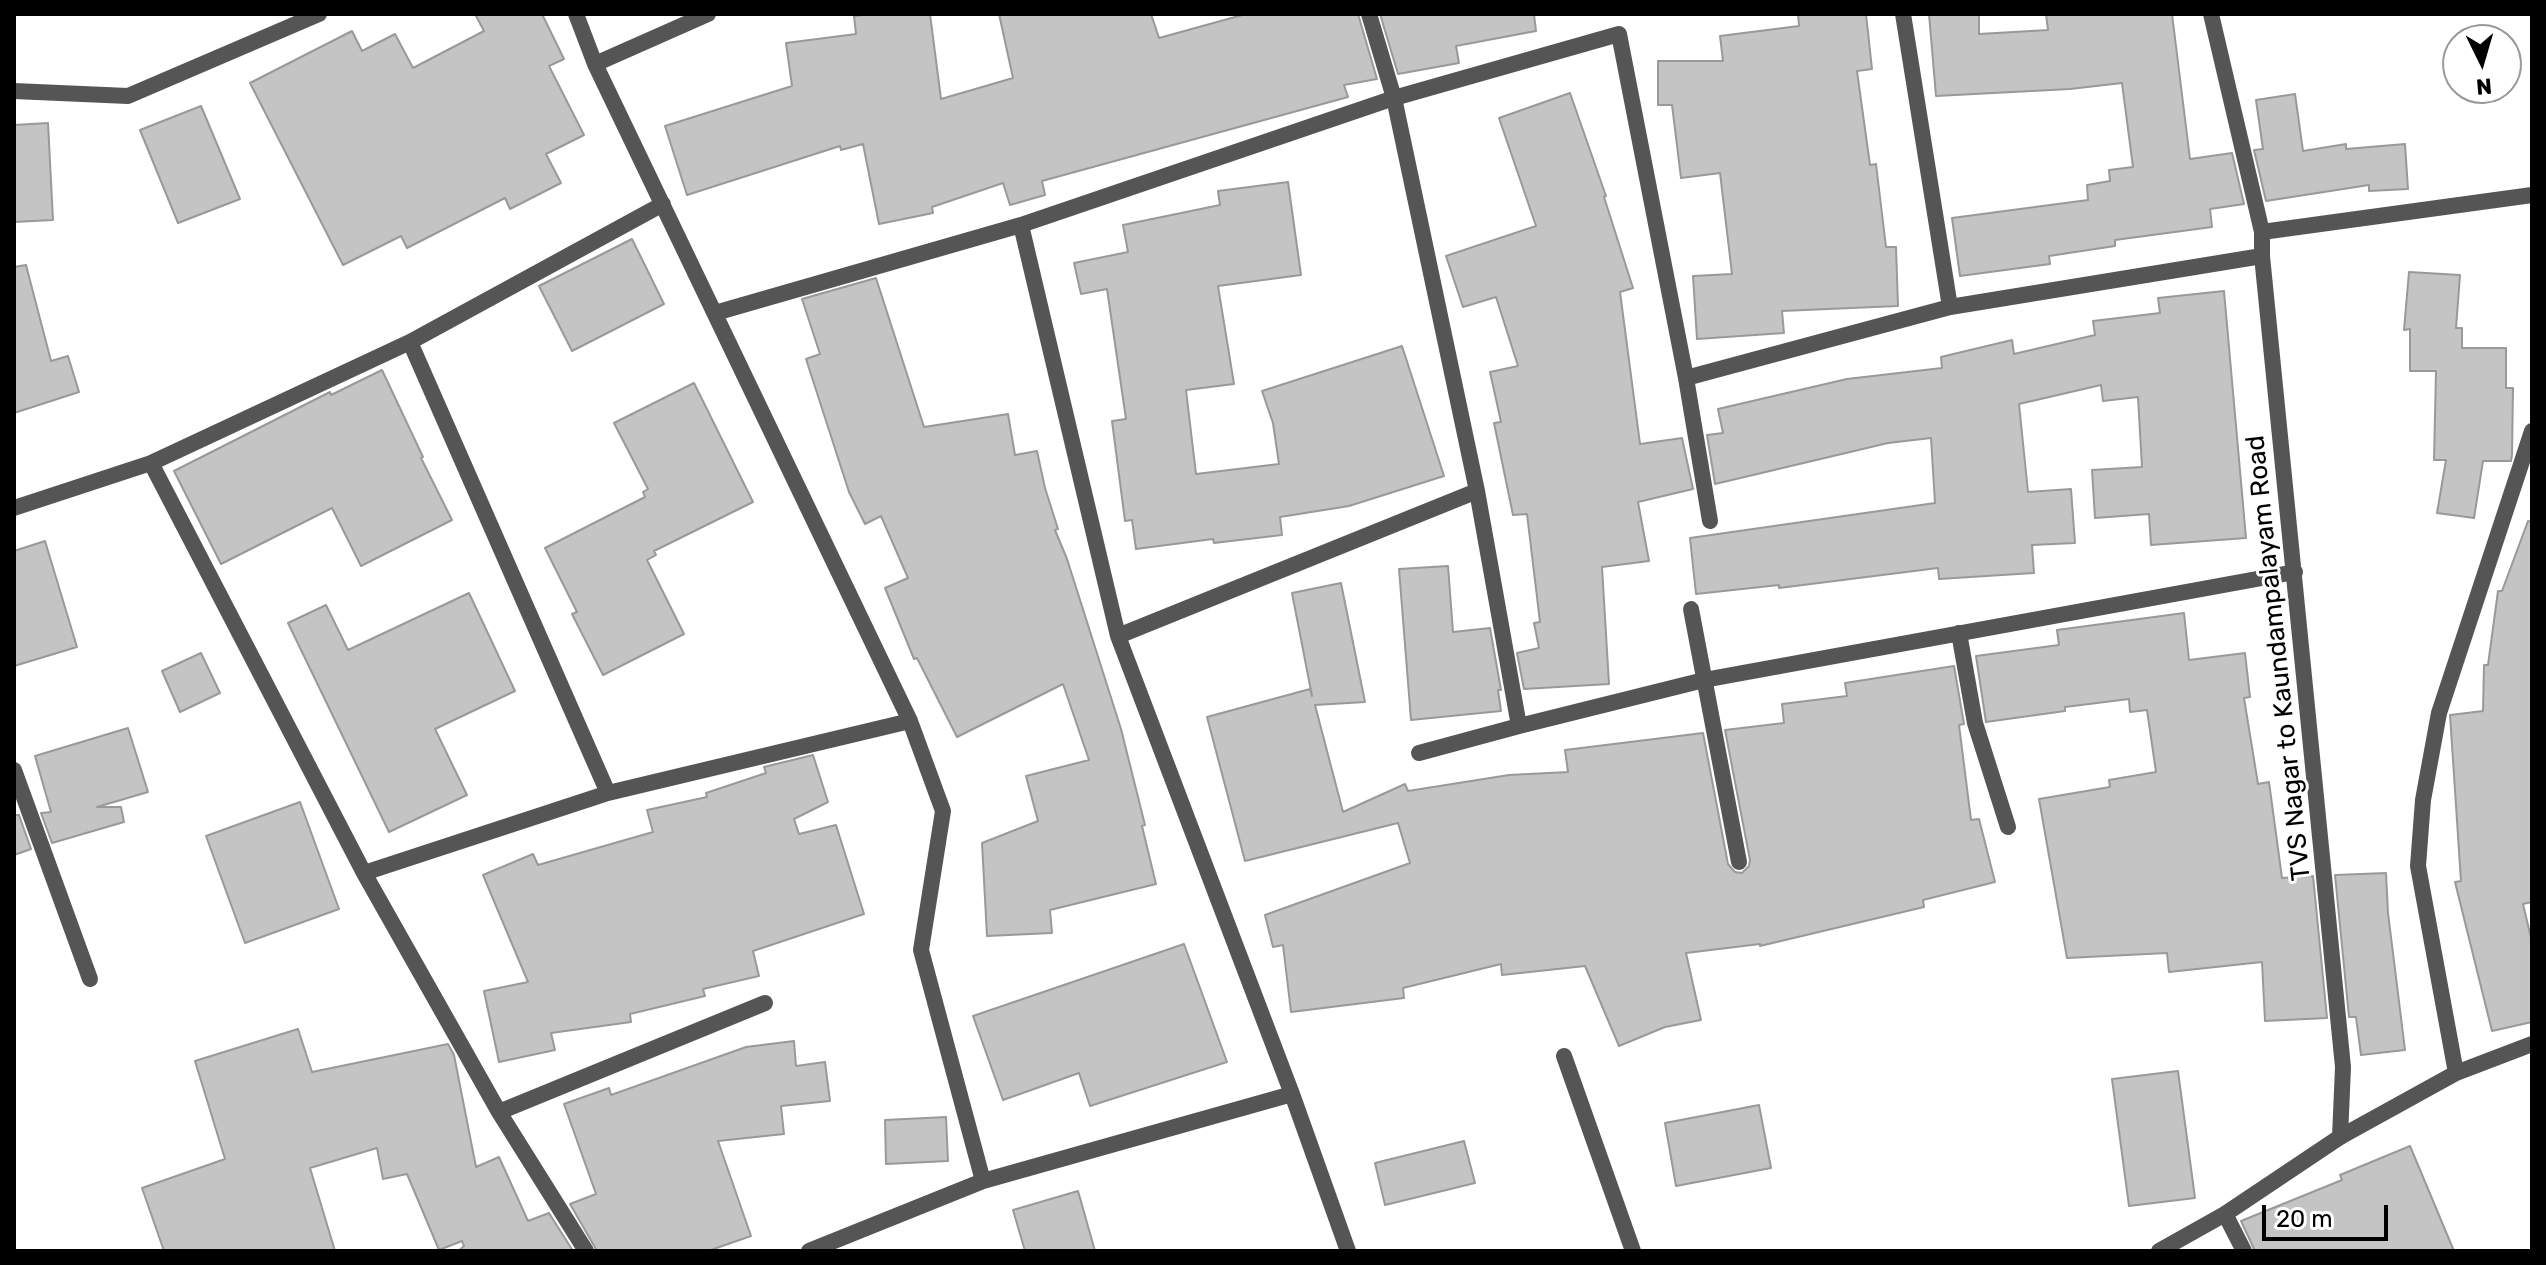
<!DOCTYPE html>
<html>
<head>
<meta charset="utf-8">
<style>
  body { margin:0 }
  #map { position:relative; width:2546px; height:1265px; overflow:hidden; background:#fff; font-family:Rubik,sans-serif }
  canvas { display:block }
  .frame { position:absolute; inset:0; border:16px solid #000; pointer-events:none }
  .north { position:absolute; left:2442px; top:24px; width:80px; height:80px; box-sizing:border-box; background:#fff; border:2px solid #999; border-radius:50%; rotate:175deg; font-size:22px; font-weight:700; line-height:32px; text-align:center; color:#000 }
  .north::after { content:''; display:block; margin:auto; width:28px; height:36px; background:#000; clip-path:polygon(50% 0,100% 100%,50% 72%,0 100%) }
  .scale { position:absolute; left:2262px; top:1205px; width:126px; height:36px; box-sizing:border-box; border:4px solid #000; border-top:0; padding-left:10px; font-size:24px; line-height:28px; white-space:nowrap; color:#000; -webkit-text-stroke:6px #fff; paint-order:stroke }
</style>
</head>
<body>
<div id="map">
<canvas width="2546" height="1265"></canvas>
<div class="frame"></div>
<div class="north">N</div>
<div class="scale">20 m</div>
</div>
<script>
const g = document.querySelector('canvas').getContext('2d');
g.lineJoin = 'round';
function fillPath(path, color) { g.fillStyle = color; g.fill(path, 'evenodd'); }
function stroke(path, color, width, dash) { g.strokeStyle = color; g.lineWidth = width; g.lineCap = dash ? 'butt' : 'round'; g.setLineDash(dash || []); g.stroke(path); }
function write(font, color, halo, rows, align = 'center') {
  g.font = font + ' Rubik,sans-serif'; g.lineWidth = 6; g.setLineDash([]); g.textBaseline = 'middle'; g.strokeStyle = halo; g.fillStyle = color; for (const [text, x, y, turn = 0] of rows) {
    g.save(); g.translate(x, y); g.rotate((+turn || 0) * Math.PI / 180); g.textAlign = isNaN(turn) ? turn : align; if (halo) g.strokeText(text, 0, 0); g.fillText(text, 0, 0); g.restore();
  }
}
const building = new Path2D(`
  M 475,14 L 542,14 L 564,59 L 549,66 L 584,135 L 546,154 L 561,183 L 510,209 L 505,198 L 407,248 L 401,236 L 343,265 L 250,83 L 352,31 L 362,51 L 395,34 L 413,68 L 484,31 Z
  M 873,14 L 930,14 L 941,99 L 1013,78 L 999,14 L 1151,14 L 1159,38 L 1246,14 L 1358,14 L 1377,79 L 1344,85 L 1348,97 L 1042,181 L 1045,195 L 1010,205 L 1003,183 L 932,207 L 933,213 L 879,224 L 863,144 L 841,150 L 840,146 L 687,195 L 665,126 L 792,86 L 786,43 L 856,34 L 854,16 Z
  M 1380,14 L 1534,14 L 1536,31 L 1456,46 L 1459,63 L 1398,74 Z
  M 1798,14 L 1866,14 L 1872,69 L 1857,71 L 1870,165 L 1876,164 L 1886,247 L 1896,247 L 1898,306 L 1782,311 L 1784,333 L 1697,339 L 1693,276 L 1732,274 L 1720,173 L 1681,178 L 1672,105 L 1658,105 L 1658,61 L 1723,61 L 1720,36 L 1799,26 Z
  M 1929,14 L 1979,14 L 1979,34 L 2048,30 L 2046,14 L 2172,14 L 2190,159 L 2232,153 L 2244,204 L 2210,209 L 2212,227 L 2115,240 L 2115,246 L 2049,256 L 2050,264 L 1960,276 L 1952,218 L 2088,200 L 2087,185 L 2110,181 L 2109,170 L 2133,167 L 2122,83 L 2070,89 L 1936,96 Z
  M 1570,93 L 1606,196 L 1604,197 L 1633,288 L 1620,292 L 1640,444 L 1682,438 L 1693,489 L 1638,502 L 1649,561 L 1602,567 L 1609,684 L 1524,689 L 1517,653 L 1539,648 L 1534,623 L 1540,622 L 1527,514 L 1513,515 L 1494,423 L 1501,422 L 1490,372 L 1518,366 L 1496,297 L 1463,307 L 1446,256 L 1536,226 L 1499,118 Z
  M 2295,94 L 2303,151 L 2346,144 L 2346,149 L 2405,144 L 2408,189 L 2369,191 L 2369,185 L 2266,201 L 2254,150 L 2263,149 L 2256,100 Z
  M 201,106 L 240,199 L 178,223 L 140,130 Z
  M 48,123 L 53,220 L 14,222 L 14,125 Z
  M 1288,182 L 1301,275 L 1218,286 L 1234,384 L 1186,390 L 1196,474 L 1279,464 L 1273,423 L 1262,391 L 1402,346 L 1444,476 L 1349,506 L 1280,517 L 1282,535 L 1214,543 L 1213,539 L 1136,549 L 1132,520 L 1125,521 L 1112,421 L 1126,419 L 1107,289 L 1081,294 L 1074,263 L 1128,252 L 1123,225 L 1220,205 L 1218,191 Z
  M 632,239 L 664,304 L 572,351 L 539,286 Z
  M 26,265 L 51,361 L 68,356 L 79,392 L 14,413 L 14,267 Z
  M 2409,272 L 2460,275 L 2456,328 L 2462,328 L 2462,348 L 2506,348 L 2506,388 L 2513,388 L 2512,455 L 2511,461 L 2483,461 L 2474,518 L 2437,513 L 2446,460 L 2434,460 L 2436,371 L 2410,371 L 2410,329 L 2404,330 Z
  M 876,278 L 924,427 L 1008,414 L 1015,455 L 1037,451 L 1045,488 L 1058,529 L 1055,530 L 1067,559 L 1121,729 L 1145,825 L 1142,826 L 1156,884 L 1050,910 L 1052,933 L 987,936 L 982,843 L 1038,821 L 1026,776 L 1089,760 L 1063,684 L 957,737 L 917,658 L 914,659 L 885,588 L 908,578 L 881,516 L 865,524 L 849,492 L 806,359 L 820,354 L 802,299 Z
  M 2224,291 L 2246,538 L 2151,545 L 2149,514 L 2095,518 L 2092,470 L 2142,467 L 2138,397 L 2103,401 L 2101,385 L 2019,404 L 2028,492 L 2071,489 L 2075,543 L 2032,545 L 2034,573 L 1939,579 L 1938,568 L 1779,588 L 1779,585 L 1696,594 L 1690,538 L 1935,503 L 1931,438 L 1888,443 L 1715,484 L 1707,435 L 1723,433 L 1718,409 L 1847,379 L 1942,368 L 1941,357 L 2012,340 L 2014,354 L 2095,335 L 2093,321 L 2160,313 L 2158,298 Z
  M 382,370 L 423,457 L 421,458 L 452,520 L 361,566 L 332,508 L 221,564 L 174,471 L 330,392 L 331,395 Z
  M 694,383 L 753,502 L 654,551 L 656,555 L 647,560 L 684,634 L 603,675 L 572,614 L 577,612 L 545,548 L 645,497 L 643,492 L 648,489 L 614,423 Z
  M 2528,521 L 2532,522 L 2532,902 L 2523,904 L 2532,942 L 2532,1022 L 2492,1031 L 2455,882 L 2461,881 L 2450,715 L 2483,711 L 2484,665 L 2488,665 L 2498,591 L 2502,591 Z
  M 45,541 L 77,647 L 14,666 L 14,551 Z
  M 1448,566 L 1453,632 L 1490,628 L 1501,690 L 1498,690 L 1501,711 L 1411,720 L 1399,569 Z
  M 1341,583 L 1365,702 L 1315,705 L 1343,812 L 1405,784 L 1408,791 L 1509,775 L 1568,772 L 1565,750 L 1703,733 L 1728,864 L 1735,872 L 1742,873 L 1749,866 L 1750,860 L 1725,730 L 1784,723 L 1782,704 L 1847,696 L 1845,683 L 1954,666 L 1964,724 L 1959,725 L 1971,820 L 1979,819 L 1995,882 L 1923,900 L 1924,907 L 1760,946 L 1760,944 L 1686,953 L 1701,1020 L 1665,1027 L 1619,1046 L 1585,966 L 1502,975 L 1501,964 L 1403,988 L 1404,998 L 1291,1012 L 1283,945 L 1273,947 L 1265,915 L 1410,863 L 1398,823 L 1245,861 L 1207,717 L 1310,689 L 1312,696 L 1292,593 Z
  M 469,593 L 515,691 L 435,729 L 467,795 L 389,832 L 288,623 L 326,605 L 348,650 Z
  M 2184,613 L 2189,660 L 2245,653 L 2250,697 L 2244,698 L 2258,784 L 2269,782 L 2282,878 L 2313,876 L 2327,1018 L 2265,1021 L 2262,962 L 2169,972 L 2167,953 L 2067,958 L 2039,799 L 2110,787 L 2109,780 L 2156,772 L 2147,710 L 2130,712 L 2129,699 L 2065,707 L 2065,711 L 1986,722 L 1976,656 L 2059,645 L 2057,630 Z
  M 201,653 L 220,693 L 180,712 L 162,671 Z
  M 128,728 L 148,792 L 97,807 L 121,807 L 124,822 L 52,843 L 41,813 L 51,812 L 35,756 Z
  M 813,755 L 828,802 L 794,819 L 799,834 L 836,825 L 864,914 L 753,951 L 759,976 L 703,989 L 705,996 L 630,1014 L 631,1022 L 551,1033 L 555,1050 L 499,1062 L 484,991 L 528,982 L 483,875 L 533,854 L 538,865 L 653,832 L 647,810 L 707,797 L 706,793 L 766,773 L 764,767 Z
  M 300,802 L 339,909 L 245,943 L 206,836 Z
  M 14,815 L 19,815 L 31,849 L 14,855 Z
  M 2386,873 L 2388,913 L 2405,1050 L 2361,1055 L 2356,1017 L 2349,1017 L 2335,875 Z
  M 1184,944 L 1227,1062 L 1090,1106 L 1079,1073 L 1003,1100 L 973,1016 Z
  M 298,1029 L 312,1072 L 448,1044 L 454,1055 L 476,1167 L 499,1157 L 528,1221 L 549,1213 L 573,1251 L 458,1251 L 464,1246 L 462,1241 L 439,1250 L 407,1174 L 383,1179 L 377,1148 L 310,1168 L 335,1251 L 164,1251 L 142,1188 L 225,1159 L 195,1061 Z
  M 794,1041 L 796,1066 L 825,1062 L 830,1101 L 781,1106 L 784,1134 L 718,1141 L 751,1236 L 708,1251 L 597,1251 L 570,1204 L 596,1194 L 564,1104 L 609,1088 L 611,1095 L 746,1047 Z
  M 2178,1071 L 2195,1198 L 2129,1206 L 2112,1079 Z
  M 1759,1105 L 1771,1168 L 1676,1186 L 1665,1123 Z
  M 946,1117 L 948,1161 L 886,1164 L 885,1120 Z
  M 1464,1141 L 1475,1183 L 1385,1205 L 1375,1163 Z
  M 2410,1146 L 2454,1251 L 2255,1251 L 2241,1221 L 2342,1180 L 2340,1175 Z
  M 1078,1191 L 1095,1251 L 1025,1251 L 1013,1210 Z`);
fillPath(building, '#c4c4c4');
stroke(building, '#999', 2);
stroke(new Path2D(`
  M 576,14 L 595,64 L 910,721 L 943,811 L 921,950 L 983,1181 L 809,1251
  M 1369,14 L 1394,98 L 1477,491 L 1519,726 L 1704,680 L 2295,572
  M 1903,14 L 1950,307
  M 2211,14 L 2262,232
  M 595,64 L 708,14
  M 14,91 L 128,96 L 319,14
  M 715,313 L 1021,225
  M 410,342 L 608,793
  M 1686,378 L 1710,521
  M 14,508 L 151,463
  M 1691,609 L 1739,862
  M 1959,633 L 1975,723 L 2008,827
  M 1118,636 L 1021,225 L 1394,98 L 1619,34 L 1686,378 L 1950,307 L 2262,256
  M 1419,753 L 1519,726
  M 14,770 L 90,979
  M 364,873 L 608,793 L 910,721
  M 1564,1056 L 1633,1251
  M 2456,1073 L 2418,866 L 2423,800 L 2439,713 L 2532,431
  M 499,1112 L 765,1003
  M 2340,1137 L 2456,1073 L 2532,1044
  M 983,1181 L 1292,1094
  M 2225,1214 L 2244,1251
  M 586,1251 L 499,1112 L 364,873 L 151,463 L 410,342 L 663,204
  M 1348,1251 L 1292,1094 L 1118,636 L 1477,491`), '#555', 16);
stroke(new Path2D(`
  M 2159,1251 L 2225,1214 L 2340,1137 L 2343,1067 L 2262,256 L 2262,232 L 2532,195`), '#555', 16);
write('26px', '#000', '#fff', [
  ["TVS Nagar to Kaundampalayam Road",2279,658,-96]
]);
</script>
</body>
</html>
